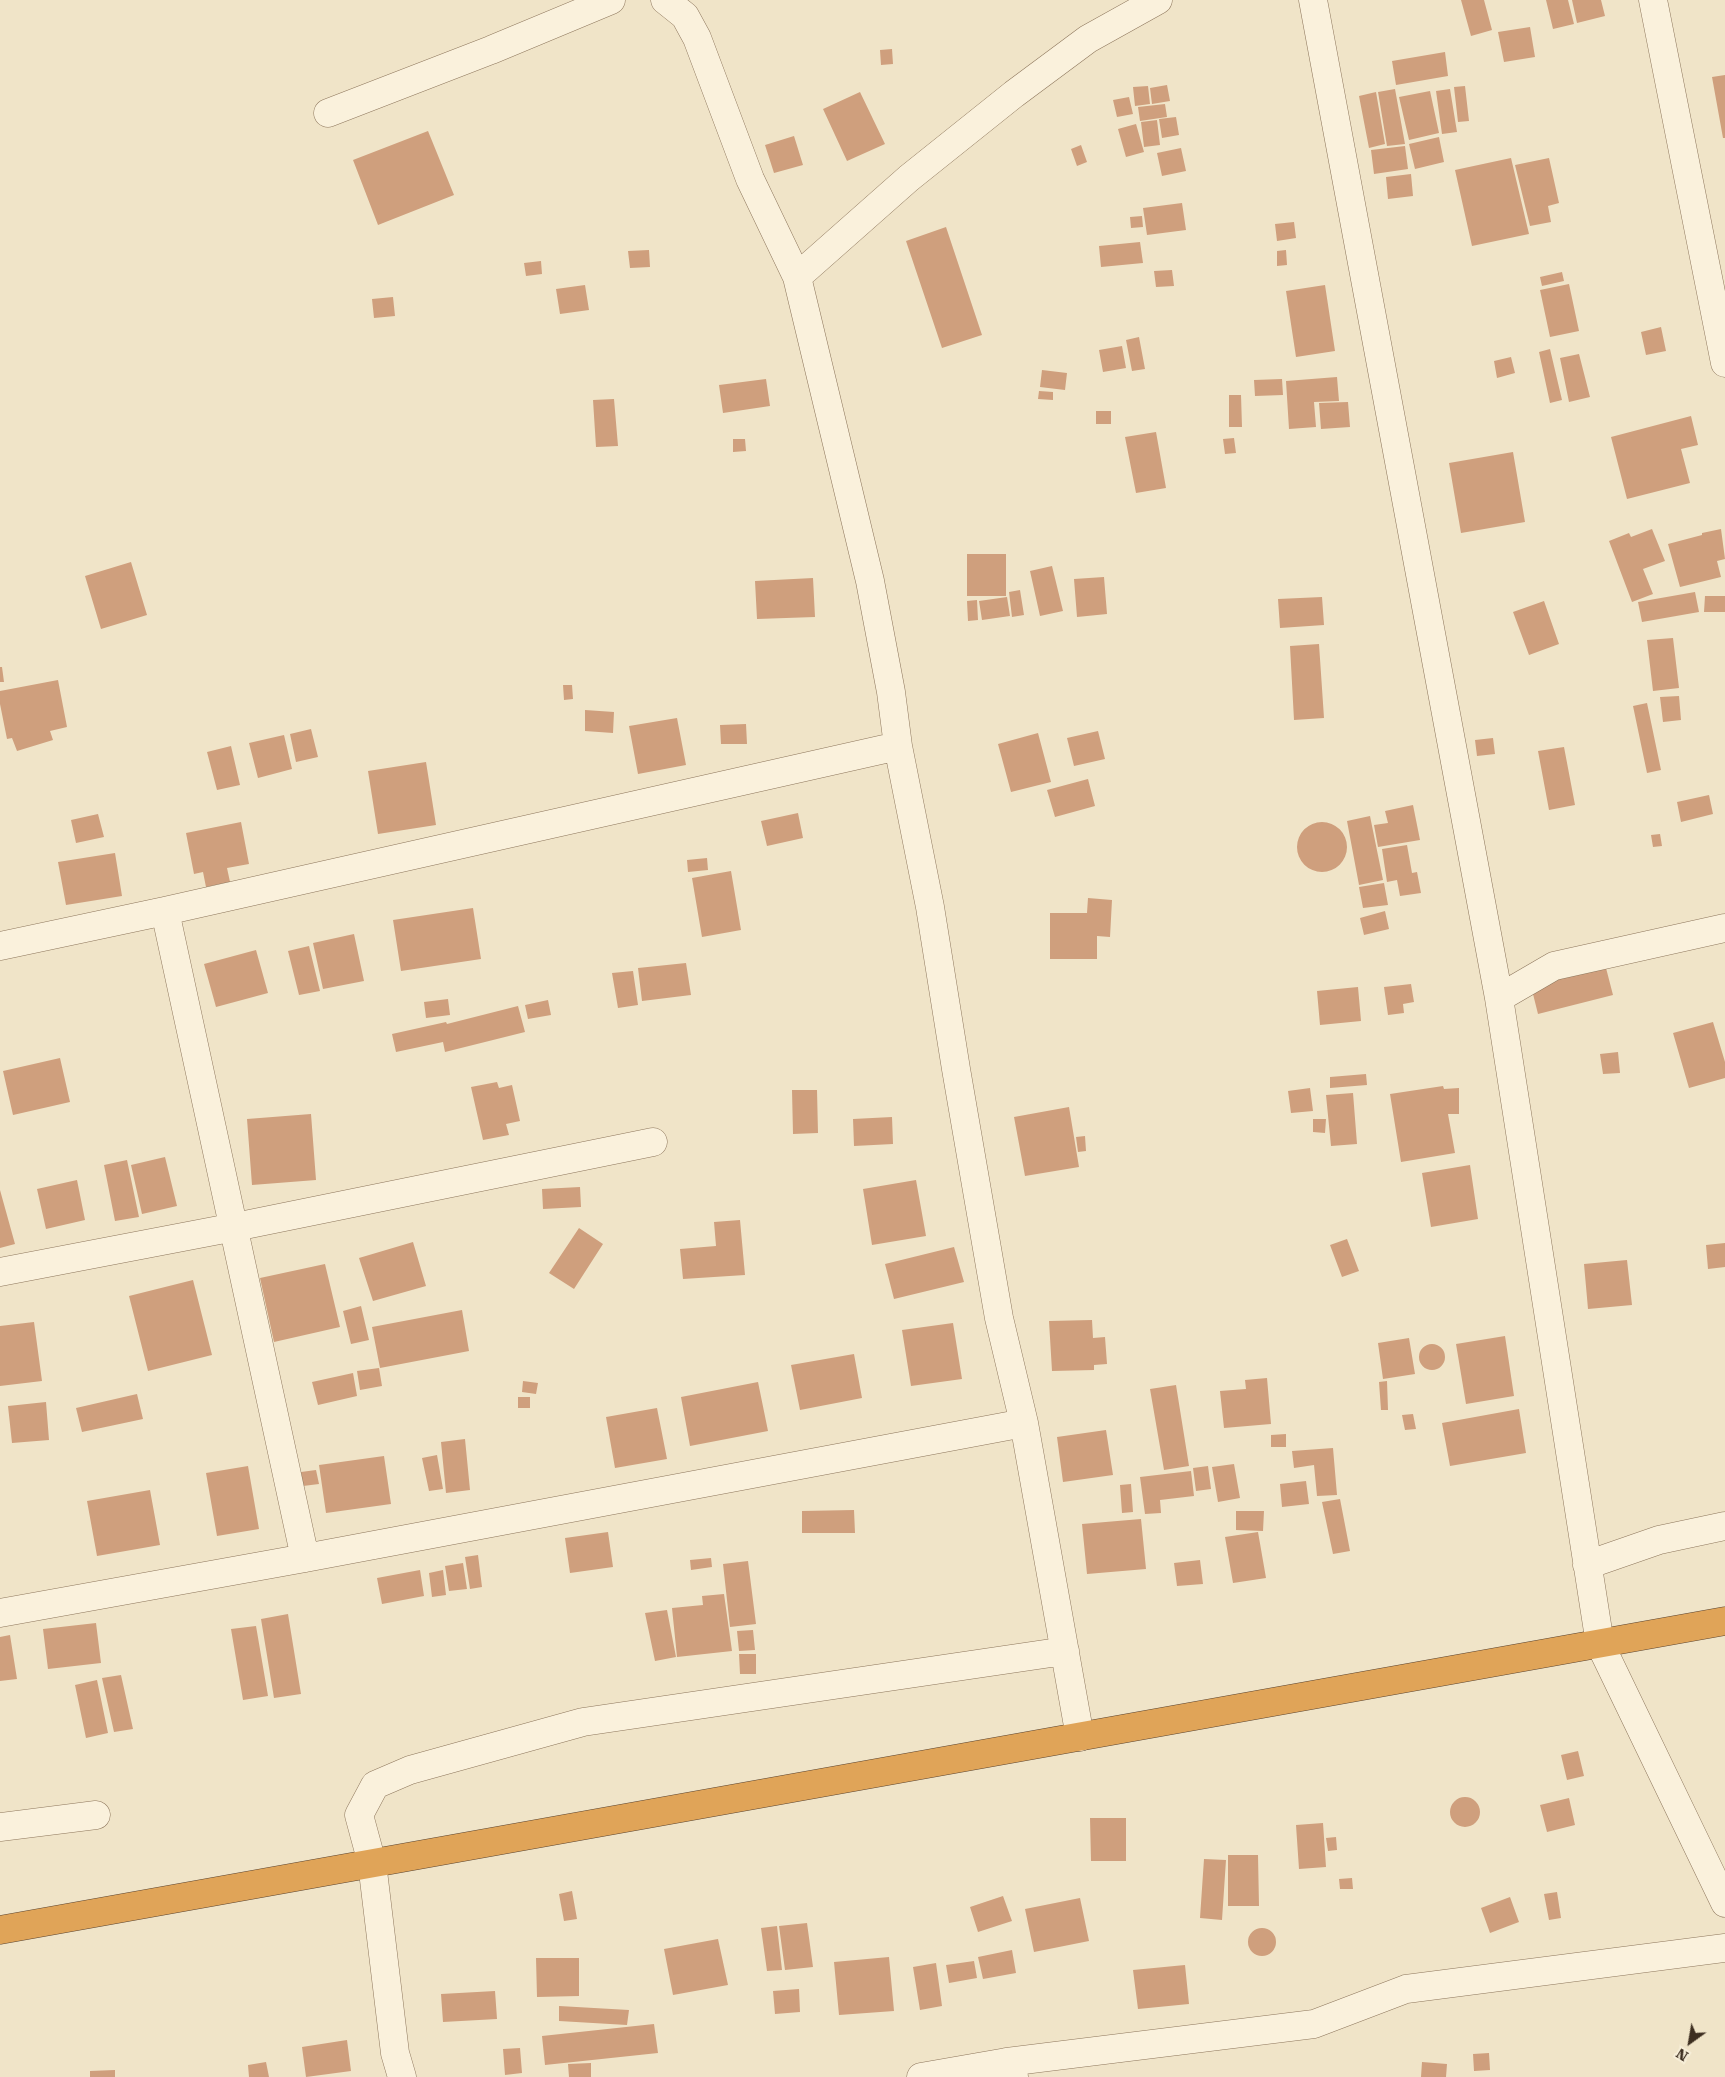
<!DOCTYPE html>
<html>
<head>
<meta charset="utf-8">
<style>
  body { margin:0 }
  #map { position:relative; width:1725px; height:2077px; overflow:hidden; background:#f0e4c8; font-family:"Roboto Serif",serif }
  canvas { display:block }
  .north { position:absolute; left:1665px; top:2017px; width:50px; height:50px; -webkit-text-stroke:4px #f7eed8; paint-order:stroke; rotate:212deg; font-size:14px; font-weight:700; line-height:20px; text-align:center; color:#3d2e20 }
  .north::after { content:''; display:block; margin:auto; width:18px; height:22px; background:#3d2e20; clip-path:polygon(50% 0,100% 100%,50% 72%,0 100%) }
</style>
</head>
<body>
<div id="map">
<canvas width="1725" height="2077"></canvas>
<div class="north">N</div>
</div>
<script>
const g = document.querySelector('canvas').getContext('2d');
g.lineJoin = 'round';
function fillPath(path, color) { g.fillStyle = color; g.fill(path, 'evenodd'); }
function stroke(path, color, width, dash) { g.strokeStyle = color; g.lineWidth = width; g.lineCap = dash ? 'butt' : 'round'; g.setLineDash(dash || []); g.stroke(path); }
fillPath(new Path2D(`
  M 1461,0 L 1484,0 L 1492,30 L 1471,36 Z
  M 1546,0 L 1568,0 L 1574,24 L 1553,29 Z
  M 1572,0 L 1601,0 L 1605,16 L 1577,23 Z
  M 1530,27 L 1535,57 L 1504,62 L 1498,32 Z
  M 892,49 L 893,64 L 881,65 L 880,50 Z
  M 1445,52 L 1448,76 L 1396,85 L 1392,61 Z
  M 1725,75 L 1725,138 L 1723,138 L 1712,77 Z
  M 1167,85 L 1170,101 L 1152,104 L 1150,88 Z
  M 1148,86 L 1150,104 L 1135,106 L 1133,87 Z
  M 1465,86 L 1469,121 L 1458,122 L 1454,87 Z
  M 1395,89 L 1405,144 L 1387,146 L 1378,92 Z
  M 1450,89 L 1457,132 L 1442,134 L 1436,91 Z
  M 1430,91 L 1439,133 L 1409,140 L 1399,97 Z
  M 860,92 L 885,144 L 847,161 L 823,109 Z
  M 1376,92 L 1385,144 L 1369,148 L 1359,96 Z
  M 1129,97 L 1133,114 L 1117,117 L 1113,100 Z
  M 1165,104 L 1167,117 L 1140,121 L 1138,107 Z
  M 1176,117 L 1179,135 L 1162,138 L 1159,119 Z
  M 1157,120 L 1160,145 L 1144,147 L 1141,122 Z
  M 1136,124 L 1144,152 L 1126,157 L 1118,129 Z
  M 428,131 L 454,195 L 378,225 L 353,160 Z
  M 794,136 L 803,165 L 774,173 L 765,145 Z
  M 1439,137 L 1444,162 L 1415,169 L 1409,144 Z
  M 1081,145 L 1087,162 L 1077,166 L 1071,149 Z
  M 1405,146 L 1408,169 L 1374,174 L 1371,150 Z
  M 1181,148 L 1186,171 L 1162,176 L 1157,153 Z
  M 1511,158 L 1529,234 L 1472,246 L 1455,170 Z
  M 1549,158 L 1559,203 L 1548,206 L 1551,222 L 1530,226 L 1515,165 Z
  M 1411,174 L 1413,196 L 1388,199 L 1386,177 Z
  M 1182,203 L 1186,230 L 1147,235 L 1143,208 Z
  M 1142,216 L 1143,227 L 1131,228 L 1130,217 Z
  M 1294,222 L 1296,238 L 1277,241 L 1275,224 Z
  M 946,227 L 982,335 L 942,348 L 906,241 Z
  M 1140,242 L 1143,263 L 1101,267 L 1099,246 Z
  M 649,250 L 650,267 L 630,268 L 628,251 Z
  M 1286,250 L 1287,265 L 1277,266 L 1277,251 Z
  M 541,261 L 542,274 L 526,276 L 524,263 Z
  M 1172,270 L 1174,286 L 1156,287 L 1154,271 Z
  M 1562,272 L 1564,281 L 1542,286 L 1540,277 Z
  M 1569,284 L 1579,331 L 1550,337 L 1540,290 Z
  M 585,285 L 589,310 L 560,314 L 556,289 Z
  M 1325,285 L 1335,351 L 1296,357 L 1286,291 Z
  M 393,297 L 395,316 L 374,318 L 372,299 Z
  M 1661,327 L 1666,351 L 1646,355 L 1641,332 Z
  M 1139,337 L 1145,369 L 1132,371 L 1126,340 Z
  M 1122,346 L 1126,368 L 1103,372 L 1099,350 Z
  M 1550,349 L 1562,400 L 1550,403 L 1539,352 Z
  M 1579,354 L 1590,397 L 1569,402 L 1560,358 Z
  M 1511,357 L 1515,373 L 1497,378 L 1494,361 Z
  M 1042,370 L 1067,373 L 1065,390 L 1040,387 Z
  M 1337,377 L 1339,401 L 1314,402 L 1316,427 L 1289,429 L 1286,381 Z
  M 766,379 L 770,406 L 723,413 L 719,385 Z
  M 1282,379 L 1283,395 L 1255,396 L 1254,380 Z
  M 1039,391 L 1053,392 L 1053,400 L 1038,399 Z
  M 1229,395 L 1241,395 L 1242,427 L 1229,427 Z
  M 614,399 L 618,446 L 596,447 L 593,400 Z
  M 1348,402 L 1350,427 L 1321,429 L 1319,403 Z
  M 1096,411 L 1111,411 L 1111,424 L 1096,424 Z
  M 1691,416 L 1698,445 L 1681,449 L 1690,483 L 1627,499 L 1611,437 Z
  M 1156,432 L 1166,488 L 1136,493 L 1125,437 Z
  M 1234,438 L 1236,453 L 1225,454 L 1223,439 Z
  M 733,439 L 745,439 L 746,451 L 733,452 Z
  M 1513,452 L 1525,522 L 1461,533 L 1449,463 Z
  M 1652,529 L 1665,561 L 1643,569 L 1653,594 L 1632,602 L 1609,541 L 1629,533 L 1631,537 Z
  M 1721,529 L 1725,559 L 1717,561 L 1721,577 L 1680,587 L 1668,544 L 1702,535 L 1702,533 Z
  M 967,554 L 1006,554 L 1006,596 L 967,596 Z
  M 131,562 L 147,615 L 101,629 L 85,576 Z
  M 1052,566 L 1063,611 L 1040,616 L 1030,571 Z
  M 1104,577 L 1107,614 L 1077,617 L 1074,579 Z
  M 813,578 L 815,617 L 757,619 L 755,581 Z
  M 1020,590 L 1024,615 L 1012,617 L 1009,592 Z
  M 1695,592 L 1699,612 L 1642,622 L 1638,602 Z
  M 1705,596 L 1725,596 L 1725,612 L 1704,612 Z
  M 1007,597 L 1010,616 L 982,620 L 979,601 Z
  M 1322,597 L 1324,625 L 1280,628 L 1278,599 Z
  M 977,600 L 978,620 L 968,621 L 967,601 Z
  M 1544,601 L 1559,644 L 1529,655 L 1513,612 Z
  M 1673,638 L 1679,688 L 1653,691 L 1647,640 Z
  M 1319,644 L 1324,718 L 1294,720 L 1290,646 Z
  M 0,667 L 2,667 L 4,682 L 0,682 Z
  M 58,680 L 67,727 L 50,731 L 53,740 L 17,751 L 12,738 L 7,739 L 0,704 L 0,691 Z
  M 563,685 L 572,685 L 573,699 L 564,700 Z
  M 1679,696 L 1681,720 L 1663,722 L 1660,697 Z
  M 1647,703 L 1661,770 L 1647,773 L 1633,706 Z
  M 585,710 L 614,712 L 613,733 L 585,731 Z
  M 677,718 L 686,765 L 638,774 L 629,726 Z
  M 746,724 L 747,744 L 721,744 L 720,725 Z
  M 311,729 L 318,757 L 296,762 L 290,734 Z
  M 1098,731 L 1105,759 L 1074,766 L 1067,738 Z
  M 1038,733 L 1051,782 L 1011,792 L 998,744 Z
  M 284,735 L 292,769 L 258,778 L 249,743 Z
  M 1493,738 L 1495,754 L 1477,756 L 1475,740 Z
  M 231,746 L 240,785 L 217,790 L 207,752 Z
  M 1564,747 L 1575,805 L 1549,810 L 1538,751 Z
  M 426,762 L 436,825 L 378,834 L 368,771 Z
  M 1088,779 L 1095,806 L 1055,817 L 1047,790 Z
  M 1709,795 L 1713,814 L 1681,822 L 1677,802 Z
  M 1413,805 L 1420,840 L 1378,847 L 1374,825 L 1388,823 L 1385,811 Z
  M 798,813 L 803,838 L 767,846 L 761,821 Z
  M 98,814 L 104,837 L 76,843 L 71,820 Z
  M 1370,816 L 1383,880 L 1359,885 L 1347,821 Z
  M1297 847a25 25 0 1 1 50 0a25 25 0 1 1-50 0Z
  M 241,822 L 249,864 L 227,868 L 230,882 L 206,887 L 203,872 L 194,874 L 186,833 Z
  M 1660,834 L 1662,846 L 1653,847 L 1651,835 Z
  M 1407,845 L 1412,873 L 1417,872 L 1421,893 L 1400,896 L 1397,880 L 1387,882 L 1382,849 Z
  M 115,853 L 122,896 L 66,905 L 58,862 Z
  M 707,858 L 708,870 L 688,872 L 687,860 Z
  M 731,871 L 741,930 L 702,937 L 692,878 Z
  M 1384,883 L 1388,905 L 1363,908 L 1359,887 Z
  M 1088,898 L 1112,900 L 1110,937 L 1097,936 L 1097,959 L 1050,959 L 1050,913 L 1087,913 Z
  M 473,908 L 481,959 L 401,971 L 393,920 Z
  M 1385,911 L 1389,929 L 1364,935 L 1360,918 Z
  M 354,934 L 364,981 L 323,989 L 313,943 Z
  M 309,946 L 320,991 L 299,995 L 288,951 Z
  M 256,950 L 268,993 L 216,1007 L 204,964 Z
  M 686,963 L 691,995 L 642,1001 L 638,968 Z
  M 1606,968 L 1613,995 L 1538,1014 L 1531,986 Z
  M 633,971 L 638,1005 L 618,1008 L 612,973 Z
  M 1411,984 L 1414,1002 L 1403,1004 L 1404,1013 L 1388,1015 L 1384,987 Z
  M 1358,987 L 1361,1021 L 1320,1025 L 1317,991 Z
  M 448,999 L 450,1015 L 426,1018 L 424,1002 Z
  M 548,1000 L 551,1015 L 528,1019 L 525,1005 Z
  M 518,1006 L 525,1032 L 445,1052 L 443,1042 L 396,1052 L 392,1034 L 446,1022 L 447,1024 Z
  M 1713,1022 L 1725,1062 L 1725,1078 L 1689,1088 L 1673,1033 Z
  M 1618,1052 L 1620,1073 L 1603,1074 L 1600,1054 Z
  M 60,1058 L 70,1102 L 13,1115 L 3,1071 Z
  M 1366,1074 L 1367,1085 L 1330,1088 L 1330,1077 Z
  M 497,1082 L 499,1088 L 512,1085 L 520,1121 L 506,1124 L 509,1135 L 483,1140 L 471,1087 Z
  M 1443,1086 L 1444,1089 L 1459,1088 L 1459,1114 L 1448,1114 L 1455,1153 L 1401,1162 L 1390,1094 Z
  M 1310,1088 L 1313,1111 L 1291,1113 L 1288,1091 Z
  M 792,1090 L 817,1090 L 818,1133 L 793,1134 Z
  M 1353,1093 L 1357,1144 L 1331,1146 L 1326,1095 Z
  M 1069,1107 L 1079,1167 L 1025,1176 L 1014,1117 Z
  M 311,1114 L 316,1180 L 252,1185 L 247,1119 Z
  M 892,1117 L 893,1144 L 854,1146 L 853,1119 Z
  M 1313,1119 L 1326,1119 L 1325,1133 L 1313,1132 Z
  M 1085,1136 L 1086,1151 L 1078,1152 L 1076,1137 Z
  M 165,1157 L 177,1206 L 142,1214 L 131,1165 Z
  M 127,1160 L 139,1217 L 115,1221 L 104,1165 Z
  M 1470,1165 L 1478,1219 L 1431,1227 L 1422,1173 Z
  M 77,1180 L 85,1220 L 46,1229 L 37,1189 Z
  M 916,1180 L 926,1236 L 872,1245 L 863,1189 Z
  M 580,1187 L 581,1207 L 543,1209 L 542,1189 Z
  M 0,1190 L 15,1244 L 0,1248 Z
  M 740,1220 L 745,1275 L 683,1279 L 680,1249 L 716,1246 L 714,1222 Z
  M 579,1228 L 603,1244 L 574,1289 L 549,1273 Z
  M 1347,1239 L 1359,1271 L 1342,1277 L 1330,1245 Z
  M 413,1242 L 426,1286 L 373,1301 L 359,1258 Z
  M 1725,1243 L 1725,1267 L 1708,1269 L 1706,1245 Z
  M 954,1247 L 964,1282 L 894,1299 L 885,1264 Z
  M 1627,1260 L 1632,1305 L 1588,1309 L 1584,1264 Z
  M 325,1264 L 340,1327 L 274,1342 L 260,1278 Z
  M 193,1280 L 212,1355 L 148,1371 L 129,1296 Z
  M 361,1306 L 369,1340 L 351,1344 L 343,1311 Z
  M 462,1310 L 469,1351 L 380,1368 L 372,1327 Z
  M 1092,1320 L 1093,1338 L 1105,1337 L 1107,1364 L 1094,1365 L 1094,1370 L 1052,1371 L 1049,1321 Z
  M 34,1322 L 42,1381 L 0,1386 L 0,1326 Z
  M 953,1323 L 962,1379 L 911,1386 L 902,1330 Z
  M 1505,1336 L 1514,1396 L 1466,1404 L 1456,1344 Z
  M 1409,1338 L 1415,1374 L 1383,1379 L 1378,1343 Z
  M1419 1357a13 13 0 1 1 26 0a13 13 0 1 1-26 0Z
  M 854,1354 L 862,1398 L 800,1410 L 791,1365 Z
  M 379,1368 L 382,1386 L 360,1390 L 357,1371 Z
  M 353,1373 L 357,1396 L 318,1405 L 312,1382 Z
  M 1267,1378 L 1271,1424 L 1224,1428 L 1220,1391 L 1246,1389 L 1245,1380 Z
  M 523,1381 L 538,1383 L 536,1394 L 522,1392 Z
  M 1387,1381 L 1388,1410 L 1381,1410 L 1379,1382 Z
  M 758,1382 L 768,1431 L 690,1446 L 681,1397 Z
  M 1176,1385 L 1189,1466 L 1164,1470 L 1150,1389 Z
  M 137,1394 L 143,1419 L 82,1432 L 76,1408 Z
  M 518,1397 L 530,1397 L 530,1408 L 518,1408 Z
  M 46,1402 L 49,1440 L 12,1443 L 8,1406 Z
  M 657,1408 L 667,1459 L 615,1468 L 606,1417 Z
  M 1519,1409 L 1526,1453 L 1450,1466 L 1442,1423 Z
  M 1413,1414 L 1416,1429 L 1405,1430 L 1402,1415 Z
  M 1106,1430 L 1113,1475 L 1063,1482 L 1057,1437 Z
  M 1286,1434 L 1286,1447 L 1271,1447 L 1271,1435 Z
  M 465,1439 L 470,1490 L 446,1493 L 441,1442 Z
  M 1333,1448 L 1337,1495 L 1317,1496 L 1314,1465 L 1294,1468 L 1292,1451 Z
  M 437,1455 L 443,1489 L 429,1491 L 422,1458 Z
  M 384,1456 L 391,1504 L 326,1513 L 319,1465 Z
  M 1234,1464 L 1240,1498 L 1218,1502 L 1212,1467 Z
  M 248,1466 L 259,1529 L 217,1536 L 206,1473 Z
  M 1208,1466 L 1211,1489 L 1196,1491 L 1193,1468 Z
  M 316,1470 L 319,1484 L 303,1486 L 301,1472 Z
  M 1191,1471 L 1194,1496 L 1160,1500 L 1161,1513 L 1145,1514 L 1140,1477 Z
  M 1306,1481 L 1309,1504 L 1282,1507 L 1280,1484 Z
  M 1131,1484 L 1133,1512 L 1122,1513 L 1120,1485 Z
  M 150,1490 L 160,1545 L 97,1556 L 87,1501 Z
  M 1340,1499 L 1350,1551 L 1333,1554 L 1322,1502 Z
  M 854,1510 L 855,1533 L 802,1533 L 802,1511 Z
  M 1236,1511 L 1264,1511 L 1263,1531 L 1236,1530 Z
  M 1141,1519 L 1146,1569 L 1087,1574 L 1082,1524 Z
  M 608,1532 L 613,1567 L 570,1573 L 565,1538 Z
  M 1258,1532 L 1266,1578 L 1233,1583 L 1225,1537 Z
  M 478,1555 L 482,1587 L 470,1589 L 465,1557 Z
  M 711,1558 L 712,1567 L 691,1570 L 690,1560 Z
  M 1200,1560 L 1203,1584 L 1177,1586 L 1174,1563 Z
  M 748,1561 L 756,1624 L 730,1627 L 723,1564 Z
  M 463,1563 L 467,1589 L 449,1591 L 445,1566 Z
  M 420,1570 L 424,1596 L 382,1604 L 377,1578 Z
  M 443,1570 L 446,1595 L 432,1597 L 429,1573 Z
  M 724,1594 L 732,1651 L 677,1657 L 672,1608 L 703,1605 L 702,1596 Z
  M 667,1610 L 676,1657 L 655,1661 L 645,1613 Z
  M 288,1614 L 301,1694 L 274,1698 L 261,1619 Z
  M 96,1623 L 101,1663 L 48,1669 L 43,1629 Z
  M 256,1626 L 268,1696 L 243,1700 L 231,1629 Z
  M 753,1630 L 755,1650 L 739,1651 L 737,1631 Z
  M 10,1635 L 17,1679 L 0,1681 L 0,1637 Z
  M 739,1654 L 756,1654 L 756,1674 L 740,1674 Z
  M 121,1675 L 133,1729 L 114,1732 L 102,1678 Z
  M 97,1680 L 108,1733 L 86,1738 L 75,1685 Z
  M 1578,1751 L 1584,1776 L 1567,1780 L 1561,1755 Z
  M1450 1812a15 15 0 1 1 30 0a15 15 0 1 1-30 0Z
  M 1569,1798 L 1575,1825 L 1547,1832 L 1540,1805 Z
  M 1090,1818 L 1126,1818 L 1126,1861 L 1091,1861 Z
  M 1323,1823 L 1326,1867 L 1299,1869 L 1296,1825 Z
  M 1336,1837 L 1337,1850 L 1328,1851 L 1326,1838 Z
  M 1228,1855 L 1258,1855 L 1259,1906 L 1228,1906 Z
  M 1204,1859 L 1226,1860 L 1222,1920 L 1200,1918 Z
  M 1352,1878 L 1353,1889 L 1340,1889 L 1339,1879 Z
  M 572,1891 L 577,1919 L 564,1921 L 559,1894 Z
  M 1557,1892 L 1561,1918 L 1549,1920 L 1544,1894 Z
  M 1003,1896 L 1012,1921 L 978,1932 L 970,1907 Z
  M 1510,1897 L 1519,1922 L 1490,1933 L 1481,1908 Z
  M 1080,1898 L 1089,1941 L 1034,1952 L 1025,1909 Z
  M 807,1923 L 813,1967 L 785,1970 L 779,1926 Z
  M 777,1926 L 782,1970 L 767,1971 L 761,1928 Z
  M1248 1942a14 14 0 1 1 28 0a14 14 0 1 1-28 0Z
  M 718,1939 L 728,1985 L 673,1995 L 664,1949 Z
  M 1012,1950 L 1016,1973 L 983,1979 L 978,1957 Z
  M 889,1957 L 894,2011 L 839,2015 L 834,1962 Z
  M 536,1958 L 579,1958 L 579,1996 L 537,1997 Z
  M 974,1961 L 977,1978 L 949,1983 L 946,1965 Z
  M 936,1963 L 942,2006 L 920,2010 L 913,1967 Z
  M 1185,1965 L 1189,2004 L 1138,2009 L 1133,1970 Z
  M 799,1989 L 800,2012 L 775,2014 L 773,1991 Z
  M 495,1991 L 497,2019 L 443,2022 L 441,1994 Z
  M 559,2006 L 629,2010 L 627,2025 L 559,2021 Z
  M 654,2024 L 658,2053 L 545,2065 L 542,2036 Z
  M 347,2040 L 351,2071 L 306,2077 L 302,2047 Z
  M 520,2048 L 522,2073 L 505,2075 L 503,2049 Z
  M 1489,2053 L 1490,2070 L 1474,2071 L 1473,2054 Z
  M 266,2062 L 269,2077 L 249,2077 L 248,2065 Z
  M 1422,2062 L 1447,2064 L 1446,2077 L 1421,2077 Z
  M 591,2063 L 591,2077 L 569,2077 L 568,2064 Z
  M 115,2070 L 115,2077 L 90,2077 L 90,2071 Z`), '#cf9f7d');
const minor = new Path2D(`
  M 665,0 L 685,16 L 697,38 L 750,179 L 797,277 L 870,581 L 891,692 L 898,746 L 930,907 L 956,1069 L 999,1318 L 1024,1423 L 1080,1737
  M 1313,0 L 1499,998 L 1600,1644 L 1725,1903
  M 1653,0 L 1725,363
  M 328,113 L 491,50 L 611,0
  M 797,277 L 909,178 L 1014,94 L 1088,39 L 1158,0
  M 165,911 L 305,1558
  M 0,946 L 165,911 L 898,746
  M 1499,998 L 1554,966 L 1725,928
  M 0,1272 L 235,1227 L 653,1142
  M 1587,1565 L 1659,1540 L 1725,1526
  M 0,1613 L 305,1558 L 1024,1423
  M 0,1827 L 96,1815
  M 1007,2062 L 1314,2024 L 1406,1989 L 1725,1948
  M 402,2077 L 395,2053 L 372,1863 L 359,1815 L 375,1785 L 410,1770 L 583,1722 L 1065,1651
  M 921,2077 L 1007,2062 L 1014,2077`);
const highway = new Path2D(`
  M 0,1930 L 1725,1621`);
stroke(minor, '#8d765c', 29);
stroke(highway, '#5b4430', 29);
stroke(minor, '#faf1dc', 28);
stroke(highway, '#e0a458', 28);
</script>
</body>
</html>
